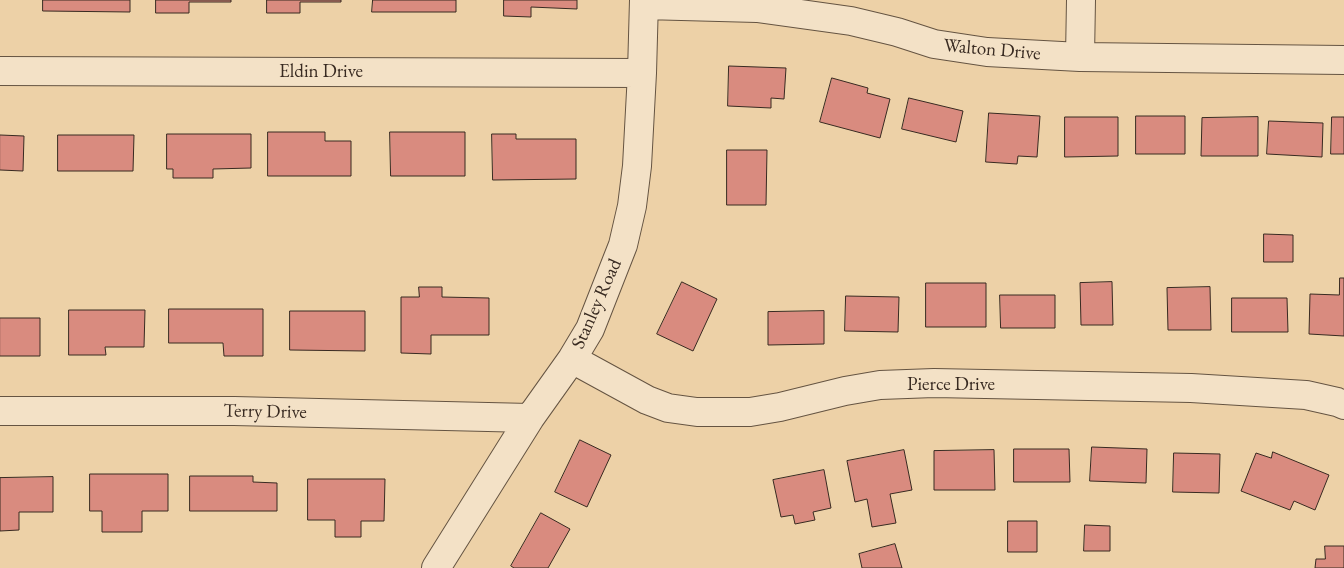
<!DOCTYPE html>
<html>
<head>
<meta charset="utf-8">
<style>
  body { margin:0 }
  canvas { display:block; background:#edd1a7 }
</style>
</head>
<body>
<canvas width="1344" height="568"></canvas>
<script>
const g = document.querySelector('canvas').getContext('2d');
g.lineJoin = 'round';
function fillPath(path, color) { g.fillStyle = color; g.fill(path, 'evenodd'); }
function stroke(path, color, width, dash) { g.strokeStyle = color; g.lineWidth = width; g.lineCap = dash ? 'butt' : 'round'; g.setLineDash(dash || []); g.stroke(path); }
function write(font, color, halo, rows, align = 'center') {
  g.font = font + ' "EB Garamond",serif'; g.lineWidth = 5; g.setLineDash([]); g.textBaseline = 'middle'; g.strokeStyle = halo; g.fillStyle = color; for (const [text, x, y, turn = 0] of rows) {
    g.save(); g.translate(x, y); g.rotate((+turn || 0) * Math.PI / 180); g.textAlign = isNaN(turn) ? turn : align; if (halo) g.strokeText(text, 0, 0); g.fillText(text, 0, 0); g.restore();
  }
}
const building = new Path2D(`
  M 43,0 L 130,0 L 130,12 L 43,11 Z
  M 156,0 L 231,0 L 231,2 L 189,2 L 189,13 L 156,13 Z
  M 267,0 L 341,0 L 341,2 L 300,2 L 300,13 L 267,13 Z
  M 373,0 L 456,0 L 456,12 L 372,12 Z
  M 504,0 L 577,0 L 577,9 L 531,7 L 531,17 L 504,16 Z
  M 729,66 L 786,68 L 784,99 L 771,98 L 771,108 L 728,106 Z
  M 832,78 L 868,88 L 867,93 L 890,99 L 880,138 L 820,122 Z
  M 909,98 L 963,111 L 956,142 L 902,129 Z
  M 989,113 L 1040,116 L 1037,157 L 1018,156 L 1017,164 L 986,162 Z
  M 1136,116 L 1185,116 L 1185,154 L 1136,154 Z
  M 1065,117 L 1118,117 L 1118,156 L 1065,157 Z
  M 1258,117 L 1258,156 L 1201,156 L 1202,118 Z
  M 1332,117 L 1344,117 L 1344,154 L 1331,154 Z
  M 1269,121 L 1323,123 L 1322,157 L 1267,154 Z
  M 268,132 L 325,132 L 325,141 L 351,141 L 351,176 L 268,176 Z
  M 390,132 L 465,132 L 465,176 L 391,176 Z
  M 167,134 L 251,134 L 251,168 L 213,169 L 213,178 L 173,178 L 173,169 L 167,169 Z
  M 492,134 L 516,134 L 516,139 L 576,139 L 576,179 L 493,180 Z
  M 0,135 L 24,136 L 23,171 L 0,170 Z
  M 58,135 L 134,135 L 133,171 L 58,171 Z
  M 727,150 L 767,150 L 766,205 L 727,205 Z
  M 1264,234 L 1293,235 L 1293,262 L 1264,262 Z
  M 1340,278 L 1344,278 L 1344,336 L 1309,334 L 1310,294 L 1339,295 Z
  M 682,282 L 717,299 L 693,351 L 657,334 Z
  M 1112,282 L 1113,325 L 1081,325 L 1080,283 Z
  M 926,283 L 986,283 L 986,327 L 926,327 Z
  M 419,287 L 442,287 L 442,297 L 489,298 L 489,335 L 431,335 L 431,354 L 401,353 L 401,297 L 419,297 Z
  M 1210,287 L 1211,330 L 1168,330 L 1167,288 Z
  M 1000,295 L 1055,295 L 1055,328 L 1001,328 Z
  M 846,296 L 899,297 L 898,332 L 845,331 Z
  M 1232,298 L 1287,298 L 1288,332 L 1232,332 Z
  M 169,309 L 263,309 L 263,356 L 224,356 L 223,343 L 169,343 Z
  M 69,310 L 145,310 L 144,347 L 105,347 L 106,355 L 69,355 Z
  M 290,311 L 365,311 L 365,351 L 290,350 Z
  M 824,311 L 824,344 L 768,345 L 768,312 Z
  M 0,318 L 40,318 L 40,356 L 0,356 Z
  M 580,440 L 611,455 L 587,507 L 555,492 Z
  M 1092,447 L 1147,449 L 1146,483 L 1090,481 Z
  M 1014,449 L 1069,449 L 1070,482 L 1014,482 Z
  M 904,450 L 912,490 L 890,494 L 896,523 L 872,527 L 867,499 L 855,502 L 847,461 Z
  M 994,450 L 995,490 L 934,490 L 934,451 Z
  M 1273,452 L 1329,475 L 1315,510 L 1294,501 L 1290,510 L 1241,491 L 1256,453 L 1271,458 Z
  M 1174,453 L 1220,454 L 1219,493 L 1173,492 Z
  M 824,470 L 831,508 L 813,512 L 815,520 L 795,524 L 793,515 L 781,517 L 773,480 Z
  M 90,474 L 168,474 L 168,511 L 142,511 L 142,532 L 102,532 L 102,511 L 90,511 Z
  M 190,476 L 253,476 L 253,482 L 277,483 L 277,511 L 190,511 Z
  M 53,477 L 53,512 L 19,512 L 19,530 L 0,531 L 0,478 Z
  M 308,479 L 385,479 L 384,521 L 361,521 L 361,537 L 335,537 L 335,520 L 308,520 Z
  M 541,513 L 570,529 L 548,568 L 514,568 L 511,566 Z
  M 1008,521 L 1037,521 L 1037,552 L 1008,552 Z
  M 1085,525 L 1110,526 L 1110,551 L 1084,551 Z
  M 895,544 L 902,568 L 862,568 L 859,554 Z
  M 1325,546 L 1344,546 L 1344,568 L 1315,568 L 1316,559 L 1325,559 Z`);
fillPath(building, '#d98b7f');
stroke(building, '#382a21', 1);
const minor = new Path2D(`
  M 644,5 L 757,8 L 851,21 L 897,32 L 934,44 L 987,52 L 1080,57 L 1344,60
  M 1080,57 L 1081,0
  M 0,71 L 642,73
  M 572,359 L 647,400 L 668,408 L 697,412 L 750,412 L 780,407 L 845,391 L 880,385 L 934,383 L 1191,388 L 1306,395 L 1337,402 L 1344,405
  M 0,411 L 234,411 L 530,418
  M 436,568 L 530,418 L 572,359 L 590,329 L 623,245 L 632,206 L 637,166 L 642,73 L 644,0`);
stroke(minor, '#655442', 30);
stroke(minor, '#f3e1c6', 28);
write('19px', '#382a21', '#f3e1c6', [
  ["Walton Drive",992,50,5],
  ["Eldin Drive",321,72],
  ["Stanley Road",597,304,-66],
  ["Pierce Drive",951,385],
  ["Terry Drive",265,412,1]
]);
</script>
</body>
</html>
